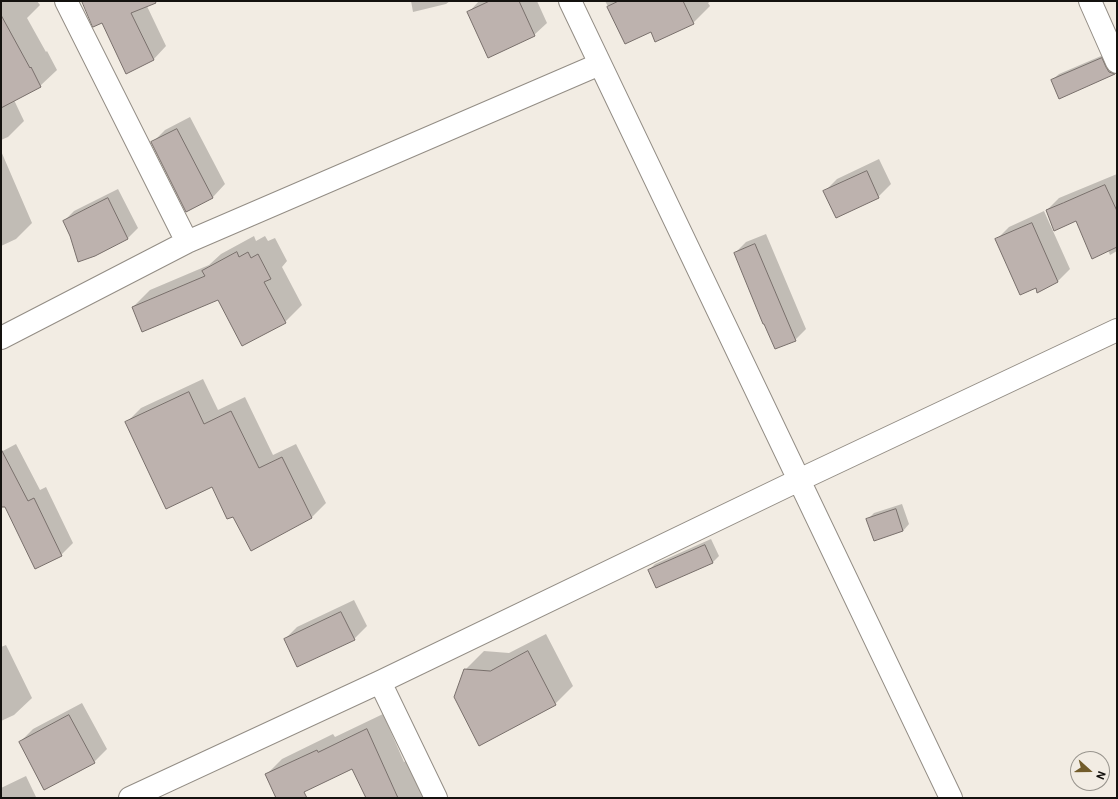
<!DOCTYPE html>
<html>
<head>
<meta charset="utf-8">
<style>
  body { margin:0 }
  #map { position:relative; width:1118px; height:799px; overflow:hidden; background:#f2ece3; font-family:Roboto,sans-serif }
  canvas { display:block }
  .frame { position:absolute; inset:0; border:2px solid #14120f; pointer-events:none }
  .north { position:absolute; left:1070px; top:751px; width:40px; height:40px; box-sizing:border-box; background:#f2ece3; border:1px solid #99958e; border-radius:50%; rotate:111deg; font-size:11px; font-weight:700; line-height:16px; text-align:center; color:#14120f }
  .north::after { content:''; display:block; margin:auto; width:14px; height:18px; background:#725c2b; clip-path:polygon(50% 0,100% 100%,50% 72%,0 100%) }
</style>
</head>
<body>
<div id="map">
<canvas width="1118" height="799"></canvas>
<div class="frame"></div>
<div class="north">N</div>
</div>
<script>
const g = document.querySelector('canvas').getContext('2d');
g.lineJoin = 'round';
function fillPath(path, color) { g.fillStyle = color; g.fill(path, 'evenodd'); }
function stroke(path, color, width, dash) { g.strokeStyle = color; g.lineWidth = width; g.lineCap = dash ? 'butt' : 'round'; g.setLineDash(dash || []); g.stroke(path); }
fillPath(new Path2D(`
  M 1,1 L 37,1 L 40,5 L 27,18 L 46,52 L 47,51 L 57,70 L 40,86 L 14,100 L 24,121 L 8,137 L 1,140 Z
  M 83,1 L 147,1 L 145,2 L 166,46 L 153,60 L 103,22 Z
  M 411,1 L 450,1 L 446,4 L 413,12 Z
  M 479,1 L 537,1 L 547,23 L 534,35 L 468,13 Z
  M 605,1 L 711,1 L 708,3 L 710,6 L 693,23 L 651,31 L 610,10 Z
  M 1108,53 L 1117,71 L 1114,73 L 1059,97 L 1052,80 L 1059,74 Z
  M 190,117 L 225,184 L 213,197 L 186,211 L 152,143 L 165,130 Z
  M 1,151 L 32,223 L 16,239 L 1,246 Z
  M 879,159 L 891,184 L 878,197 L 824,192 L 837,179 Z
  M 1117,174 L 1117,251 L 1110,255 L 1108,250 L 1077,220 L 1047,210 L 1059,198 Z
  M 118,189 L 138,228 L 128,238 L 95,255 L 71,236 L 64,221 L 74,211 Z
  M 1044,211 L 1070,269 L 1057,282 L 997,239 L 1009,227 Z
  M 766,234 L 806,329 L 795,340 L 735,253 L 746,242 Z
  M 254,236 L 256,241 L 265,236 L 268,241 L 275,238 L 287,261 L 282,267 L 302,305 L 285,322 L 218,299 L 133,307 L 150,290 L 209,265 L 221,254 Z
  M 203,379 L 218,410 L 245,397 L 273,455 L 296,444 L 326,503 L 312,517 L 251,549 L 234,515 L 212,486 L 127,422 L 141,408 Z
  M 16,444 L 40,490 L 46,487 L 73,543 L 61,555 L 4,504 L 1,506 L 1,452 Z
  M 902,504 L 909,524 L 903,531 L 868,519 L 874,513 Z
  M 711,539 L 719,556 L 713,562 L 657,587 L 649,570 L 655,564 Z
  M 354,600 L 367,626 L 354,639 L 285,639 L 297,627 Z
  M 546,634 L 573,686 L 555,704 L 465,670 L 484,651 L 509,653 Z
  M 6,645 L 32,698 L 14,715 L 1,721 L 1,647 Z
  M 82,703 L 107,749 L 94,762 L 20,742 L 33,729 Z
  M 383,714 L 404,762 L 408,760 L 426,798 L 367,798 L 353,768 L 291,798 L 277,798 L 266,775 L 282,759 L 333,734 L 335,737 Z
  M 26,776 L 36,797 L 35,798 L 1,798 L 1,788 Z`), '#0003');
const building = new Path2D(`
  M 82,1 L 155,1 L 156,3 L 131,13 L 154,60 L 126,74 L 102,23 L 93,27 Z
  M 490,1 L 519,1 L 535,36 L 488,58 L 467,12 Z
  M 619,1 L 683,1 L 694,24 L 655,42 L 651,32 L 625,44 L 607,7 Z
  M 1,15 L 30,68 L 31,67 L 41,87 L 1,108 Z
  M 1102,58 L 1106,67 L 1109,72 L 1115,74 L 1059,99 L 1051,80 Z
  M 177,129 L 213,198 L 186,212 L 151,142 Z
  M 867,171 L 879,198 L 836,218 L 823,191 Z
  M 1105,185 L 1117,211 L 1117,247 L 1092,259 L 1076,221 L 1054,231 L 1046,210 L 1063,203 Z
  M 108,198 L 128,239 L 95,256 L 78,262 L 70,236 L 63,221 Z
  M 1032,223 L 1058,282 L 1037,293 L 1036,288 L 1020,295 L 995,239 Z
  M 755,244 L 796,341 L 775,349 L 764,324 L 763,324 L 734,253 Z
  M 237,252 L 239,257 L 248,252 L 251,258 L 258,254 L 271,279 L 264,282 L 286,323 L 242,346 L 218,300 L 142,332 L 132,307 L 205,276 L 202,271 Z
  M 189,392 L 204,424 L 231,411 L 259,468 L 282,457 L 312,518 L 251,551 L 233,517 L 227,519 L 212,487 L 166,509 L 125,422 Z
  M 1,449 L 28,501 L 34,498 L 62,556 L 35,569 L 5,507 L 1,507 Z
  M 896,509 L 903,531 L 874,541 L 866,519 Z
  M 705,545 L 713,563 L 656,588 L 648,570 Z
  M 341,612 L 355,640 L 297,667 L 284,639 Z
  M 528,651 L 556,705 L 479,746 L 454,697 L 464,669 L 490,671 Z
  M 69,715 L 95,763 L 44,790 L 19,742 Z
  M 367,729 L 398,798 L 366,798 L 352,769 L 304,792 L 307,798 L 276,798 L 265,774 L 317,750 L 318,752 Z`);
fillPath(building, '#bdb2ae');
stroke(building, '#786f6b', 1);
const minor = new Path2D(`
  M 66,1 L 187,242
  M 570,1 L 951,798
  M 1090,1 L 1117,62
  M 1,338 L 187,242 L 600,64
  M 380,682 L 436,798
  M 130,798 L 380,682 L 799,480 L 1117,330`);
stroke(minor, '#938d85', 24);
stroke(minor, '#fff', 22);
</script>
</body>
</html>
